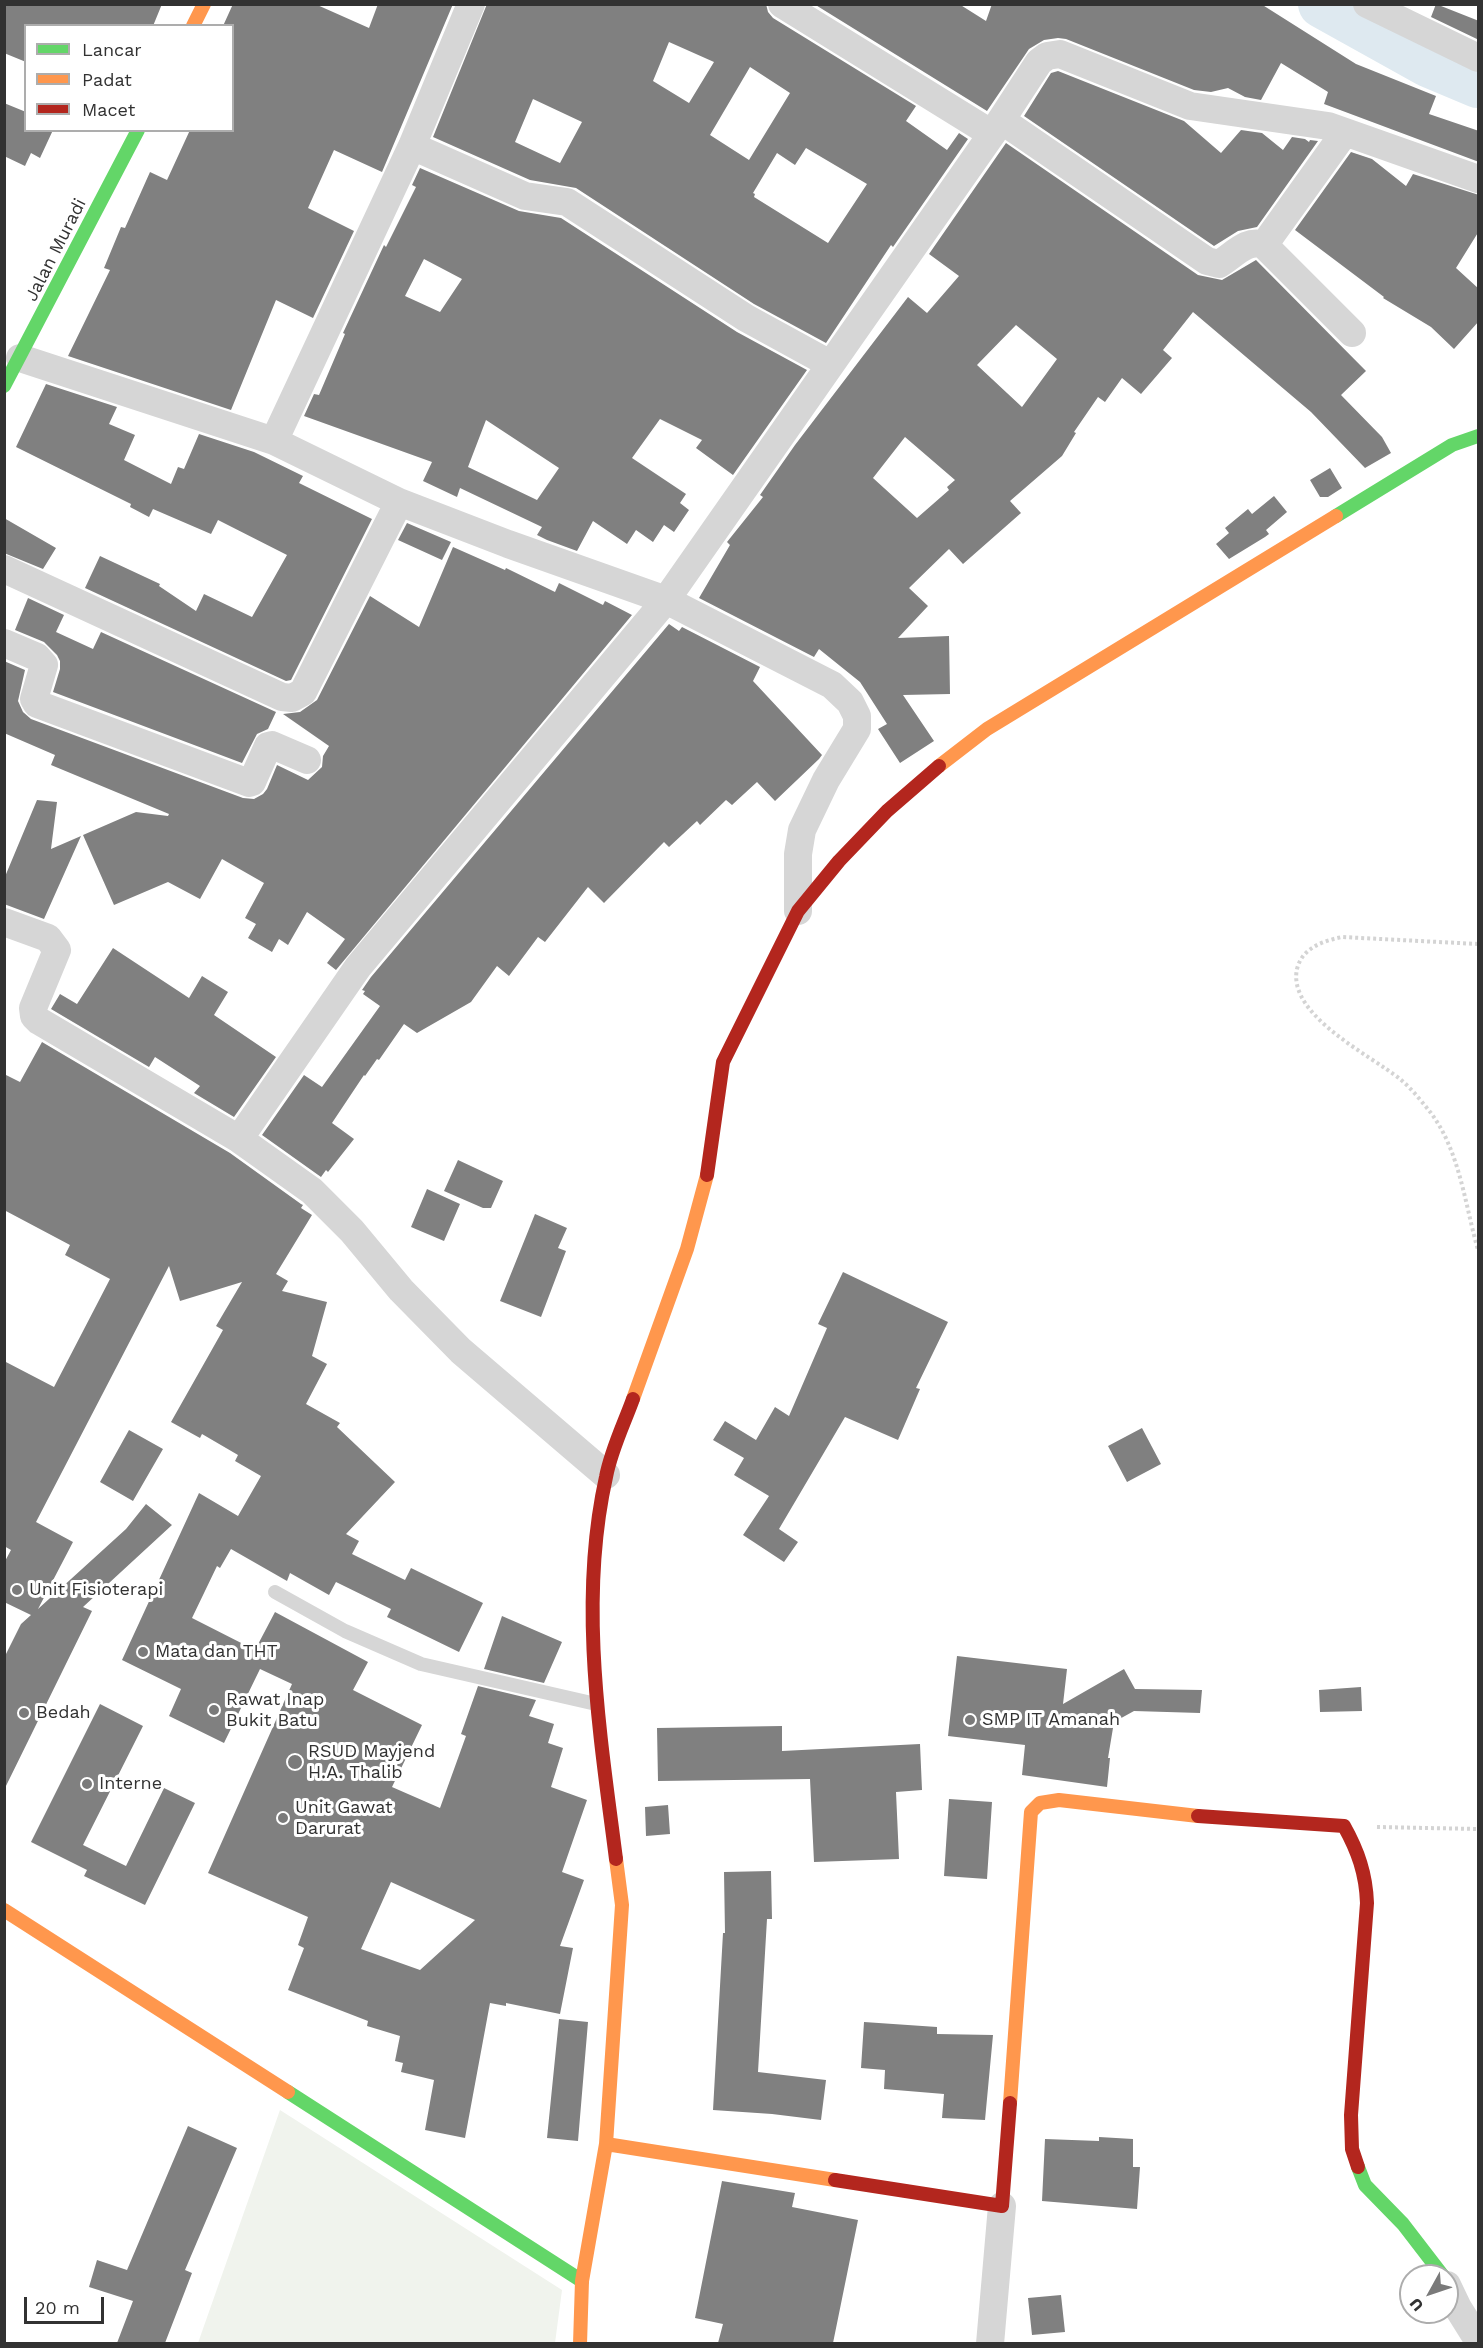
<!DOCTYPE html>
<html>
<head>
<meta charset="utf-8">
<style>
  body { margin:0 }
  #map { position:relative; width:1483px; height:2348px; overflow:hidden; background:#fff; font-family:"Work Sans",sans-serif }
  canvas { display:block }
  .frame { position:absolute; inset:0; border:6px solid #323232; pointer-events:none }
  .legend { position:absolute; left:24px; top:24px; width:210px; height:108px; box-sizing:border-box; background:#fff; border:2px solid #adadad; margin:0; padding:8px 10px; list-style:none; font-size:18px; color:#323232 }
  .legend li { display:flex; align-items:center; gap:12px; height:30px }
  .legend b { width:30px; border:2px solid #adadad }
  .north { position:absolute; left:1399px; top:2264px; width:60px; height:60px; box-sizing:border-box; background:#fff; border:2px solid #adadad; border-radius:50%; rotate:230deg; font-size:16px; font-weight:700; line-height:24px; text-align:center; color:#323232 }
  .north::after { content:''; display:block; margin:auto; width:21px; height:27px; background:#7a7a7a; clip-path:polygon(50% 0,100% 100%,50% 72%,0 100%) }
  .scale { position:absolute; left:24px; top:2297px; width:80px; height:27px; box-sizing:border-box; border:3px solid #323232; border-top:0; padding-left:8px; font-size:18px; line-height:21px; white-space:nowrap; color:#323232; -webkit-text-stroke:4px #fff; paint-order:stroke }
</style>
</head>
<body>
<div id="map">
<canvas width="1483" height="2348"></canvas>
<div class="frame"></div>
<ul class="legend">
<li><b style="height:8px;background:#63d668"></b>Lancar</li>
<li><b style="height:8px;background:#ff974d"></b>Padat</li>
<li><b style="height:8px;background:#b3261e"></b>Macet</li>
</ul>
<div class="north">U</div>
<div class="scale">20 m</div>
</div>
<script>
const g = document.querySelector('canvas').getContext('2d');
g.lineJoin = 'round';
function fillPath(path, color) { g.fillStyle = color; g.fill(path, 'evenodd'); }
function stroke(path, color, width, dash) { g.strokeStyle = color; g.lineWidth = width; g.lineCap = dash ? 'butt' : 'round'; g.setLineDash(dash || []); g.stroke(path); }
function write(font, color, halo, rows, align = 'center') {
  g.font = font + ' "Work Sans",sans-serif'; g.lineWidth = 6; g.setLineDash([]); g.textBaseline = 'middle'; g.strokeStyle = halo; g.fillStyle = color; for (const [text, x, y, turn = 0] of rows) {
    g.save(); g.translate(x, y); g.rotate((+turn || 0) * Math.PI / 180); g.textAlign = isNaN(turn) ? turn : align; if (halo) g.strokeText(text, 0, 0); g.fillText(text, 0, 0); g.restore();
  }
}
fillPath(new Path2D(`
  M 280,2110 L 562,2290 L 555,2343 L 198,2343 Z`), '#f0f3ed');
stroke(new Path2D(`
  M 1322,4 L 1428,63 L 1478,84`), '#dee9f0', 48);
fillPath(new Path2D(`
  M 4,4 L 162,4 L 153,26 L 26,26 L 26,62 L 4,53 Z
  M 233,4 L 315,4 L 369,28 L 378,4 L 453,4 L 382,172 L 334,150 L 308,208 L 354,231 L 313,318 L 276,300 L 231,410 L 68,356 L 110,270 L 104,268 L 121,227 L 125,228 L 150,172 L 167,180 L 190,130 L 232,130 L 232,26 L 223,26 Z
  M 487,4 L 766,4 L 768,12 L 773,18 L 916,106 L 906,121 L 947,150 L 959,133 L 968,139 L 893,247 L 891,245 L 826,343 L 754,304 L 576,188 L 530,180 L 433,137 ZM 669,42 L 714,62 L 689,103 L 653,81 ZM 750,67 L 790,93 L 749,160 L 710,135 ZM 533,99 L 582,122 L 560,163 L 515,142 ZM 806,148 L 867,184 L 828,243 L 754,197 L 755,194 L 753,193 L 777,153 L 795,165 Z
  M 814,4 L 959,4 L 986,21 L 992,4 L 1261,4 L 1356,64 L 1436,96 L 1429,114 L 1479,131 L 1479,162 L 1324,104 L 1328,92 L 1281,63 L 1261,100 L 1245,97 L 1228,88 L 1211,92 L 1194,90 L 1066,39 L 1058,38 L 1044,40 L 1029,49 L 987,111 Z
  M 1436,4 L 1479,21 L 1479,40 L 1431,17 Z
  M 1058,71 L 1184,121 L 1221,153 L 1241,130 L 1262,133 L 1283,150 L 1292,137 L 1305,139 L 1309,142 L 1310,140 L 1318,141 L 1257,227 L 1238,231 L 1214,246 L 1024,116 L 1051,73 Z
  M 4,103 L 26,112 L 26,130 L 53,130 L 40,158 L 31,153 L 25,166 L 4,156 Z
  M 1006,143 L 1198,275 L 1222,280 L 1256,260 L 1366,371 L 1341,395 L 1382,437 L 1391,453 L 1365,468 L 1311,412 L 1193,312 L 1163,350 L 1172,358 L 1141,394 L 1122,378 L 1105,402 L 1098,397 L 1074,432 L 1076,433 L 1062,456 L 1010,501 L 1021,513 L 963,564 L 949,549 L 909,588 L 928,606 L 898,638 L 949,636 L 950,694 L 903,695 L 934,741 L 900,763 L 878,729 L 887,724 L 860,682 L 819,649 L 814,657 L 699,598 L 730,545 L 727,542 L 763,497 L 760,495 L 795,445 L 908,297 L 927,313 L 959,276 L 929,254 ZM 1016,325 L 1057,359 L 1022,407 L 977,365 ZM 905,437 L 955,480 L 947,487 L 949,490 L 917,518 L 873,478 Z
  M 1351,152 L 1372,159 L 1406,186 L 1413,174 L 1479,195 L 1479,231 L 1456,268 L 1479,289 L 1479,321 L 1454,349 L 1431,327 L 1383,298 L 1384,297 L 1295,230 Z
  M 420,168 L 519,211 L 561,218 L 737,332 L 807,370 L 733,475 L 696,448 L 702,440 L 660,419 L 632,458 L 686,494 L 680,503 L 689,510 L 674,532 L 664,525 L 653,542 L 636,530 L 627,544 L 593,521 L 577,551 L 547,540 L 537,535 L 542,527 L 460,488 L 457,497 L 423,481 L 432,462 L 304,416 L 314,394 L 319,395 L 345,334 L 343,333 L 384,245 L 386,247 L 416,187 L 412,185 ZM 424,259 L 462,279 L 440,312 L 405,296 ZM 486,420 L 559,468 L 537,500 L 468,467 Z
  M 46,384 L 117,407 L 109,424 L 135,435 L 124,460 L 171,484 L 178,467 L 184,469 L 199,434 L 254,452 L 303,476 L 299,483 L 372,519 L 291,680 L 286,681 L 85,588 L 100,556 L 160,584 L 159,586 L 196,611 L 204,594 L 252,617 L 287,555 L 218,520 L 211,534 L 153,509 L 149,517 L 130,507 L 131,504 L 16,447 Z
  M 1330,468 L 1342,488 L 1328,497 L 1320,497 L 1310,480 Z
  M 1274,496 L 1287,512 L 1266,530 L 1269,534 L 1265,537 L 1229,559 L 1216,544 L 1229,533 L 1225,528 L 1248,509 L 1252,514 Z
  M 4,518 L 56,548 L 43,569 L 4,553 Z
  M 407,523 L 451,542 L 442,560 L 398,540 Z
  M 453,547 L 505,570 L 506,568 L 555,592 L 559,583 L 603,605 L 605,601 L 632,615 L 336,970 L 327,963 L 345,939 L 307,912 L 288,945 L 279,939 L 272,952 L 248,938 L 256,924 L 245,918 L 264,883 L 222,859 L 200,899 L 168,882 L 114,905 L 83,835 L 136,812 L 168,816 L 169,814 L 51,765 L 55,755 L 4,733 L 4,661 L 25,670 L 18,701 L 23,712 L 31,719 L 243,798 L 254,799 L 263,794 L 267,789 L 277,765 L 308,780 L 322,767 L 323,756 L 329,746 L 283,714 L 300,712 L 317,700 L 370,596 L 419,627 Z
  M 28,598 L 64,615 L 56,632 L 93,649 L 101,632 L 276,712 L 268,729 L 257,734 L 242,763 L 53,692 L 60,669 L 60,661 L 57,655 L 44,642 L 15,630 Z
  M 669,624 L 679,631 L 682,627 L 760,667 L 753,681 L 822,755 L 819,759 L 775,801 L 757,782 L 732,805 L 726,800 L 700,825 L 697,821 L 669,847 L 664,842 L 604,903 L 588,887 L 545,942 L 538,937 L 509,976 L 497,966 L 471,1002 L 417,1033 L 404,1024 L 379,1060 L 377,1059 L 365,1076 L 364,1075 L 332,1123 L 354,1139 L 328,1172 L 326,1170 L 321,1177 L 262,1135 L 304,1075 L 322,1087 L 380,1006 L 363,994 L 365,991 L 362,990 L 371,977 Z
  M 37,800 L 57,802 L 51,849 L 81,836 L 44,919 L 4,904 L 4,879 Z
  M 113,948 L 189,998 L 202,976 L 228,992 L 214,1015 L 276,1057 L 234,1117 L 194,1093 L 200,1086 L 155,1057 L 149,1067 L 51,1009 L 60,994 L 77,1004 Z
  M 42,1042 L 230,1153 L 301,1204 L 303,1205 L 301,1208 L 312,1215 L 276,1274 L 288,1281 L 282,1291 L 327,1302 L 312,1356 L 327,1364 L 306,1404 L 340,1423 L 337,1427 L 395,1482 L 346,1534 L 359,1541 L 352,1554 L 405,1580 L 411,1568 L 483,1603 L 459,1652 L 387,1617 L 391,1609 L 336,1582 L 329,1595 L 290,1573 L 287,1581 L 231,1549 L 220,1568 L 217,1566 L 192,1618 L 255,1650 L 275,1612 L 368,1662 L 353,1690 L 422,1725 L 392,1787 L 440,1808 L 466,1736 L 461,1734 L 478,1686 L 536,1700 L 529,1716 L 554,1724 L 548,1743 L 563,1748 L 551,1787 L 587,1800 L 562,1872 L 584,1880 L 560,1946 L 573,1948 L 560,2014 L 506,2003 L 506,2006 L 490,2003 L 465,2138 L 425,2130 L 434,2080 L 401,2072 L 403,2063 L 395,2061 L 400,2036 L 367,2026 L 368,2021 L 288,1990 L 304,1948 L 298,1945 L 308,1917 L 208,1873 L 292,1684 L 260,1669 L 224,1743 L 169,1716 L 181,1689 L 122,1660 L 199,1493 L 238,1516 L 261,1476 L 235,1461 L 238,1455 L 202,1434 L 200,1438 L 171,1422 L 223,1330 L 216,1326 L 242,1282 L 180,1301 L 169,1266 L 36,1522 L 73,1542 L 38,1609 L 126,1529 L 146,1504 L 172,1525 L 83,1607 L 92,1611 L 4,1790 L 4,1658 L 21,1624 L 31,1615 L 4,1602 L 4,1563 L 11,1550 L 4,1546 L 4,1361 L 54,1387 L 110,1279 L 65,1255 L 70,1245 L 4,1210 L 4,1074 L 20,1082 ZM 391,1882 L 475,1920 L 420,1970 L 361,1949 Z
  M 458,1160 L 503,1181 L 491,1208 L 483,1208 L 444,1191 Z
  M 427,1189 L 460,1204 L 444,1241 L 411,1227 Z
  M 535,1214 L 567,1228 L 558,1248 L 566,1251 L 541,1317 L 500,1301 Z
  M 843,1272 L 948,1322 L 916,1388 L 920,1389 L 898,1440 L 845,1417 L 779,1529 L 798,1542 L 784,1562 L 743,1535 L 769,1496 L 734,1475 L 744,1458 L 713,1440 L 725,1421 L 756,1440 L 775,1407 L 789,1416 L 827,1328 L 818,1324 Z
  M 1142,1428 L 1161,1464 L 1127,1482 L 1108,1446 Z
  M 129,1430 L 163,1449 L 133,1501 L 100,1482 Z
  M 502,1616 L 562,1642 L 544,1683 L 484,1669 Z
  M 957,1656 L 1067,1669 L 1063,1704 L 1124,1669 L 1135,1689 L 1202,1690 L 1200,1713 L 1134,1711 L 1114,1722 L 1108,1758 L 1110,1758 L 1107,1787 L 1022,1775 L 1025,1745 L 948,1736 Z
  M 1361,1687 L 1362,1711 L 1320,1712 L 1319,1690 Z
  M 100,1704 L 143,1726 L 83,1845 L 126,1866 L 164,1788 L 195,1803 L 145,1905 L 84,1876 L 87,1870 L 31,1842 Z
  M 782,1726 L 782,1751 L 920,1744 L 922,1790 L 896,1792 L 899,1859 L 814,1862 L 810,1779 L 658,1781 L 657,1728 Z
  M 949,1799 L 992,1802 L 987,1879 L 944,1876 Z
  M 668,1805 L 670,1834 L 646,1836 L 645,1807 Z
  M 771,1871 L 772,1919 L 767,1919 L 758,2072 L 826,2080 L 821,2120 L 772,2114 L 713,2110 L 723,1933 L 725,1933 L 724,1872 Z
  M 559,2019 L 588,2022 L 578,2141 L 547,2138 Z
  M 864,2022 L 937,2027 L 937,2034 L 993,2035 L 985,2120 L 942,2118 L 944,2094 L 884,2089 L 885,2070 L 861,2068 Z
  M 188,2126 L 237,2148 L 185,2270 L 192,2273 L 165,2343 L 117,2343 L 133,2301 L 89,2287 L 97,2260 L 127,2270 Z
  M 1099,2137 L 1133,2139 L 1133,2167 L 1140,2167 L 1137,2209 L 1042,2201 L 1045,2139 L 1099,2141 Z
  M 722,2181 L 795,2193 L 792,2207 L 858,2220 L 833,2343 L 718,2343 L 723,2324 L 695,2318 Z
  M 1061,2295 L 1065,2332 L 1032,2335 L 1028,2298 Z`), '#808080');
stroke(new Path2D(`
  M 1478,944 L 1342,937 C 1323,941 1302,948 1297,969 C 1287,1015 1370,1055 1400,1079 C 1412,1089 1422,1102 1431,1113 C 1460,1152 1465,1205 1478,1250
  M 1377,1827 L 1478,1829`), '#d4d4d4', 4, [3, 3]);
stroke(new Path2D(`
  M 275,1592 L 345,1631 L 421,1664 L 596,1704`), '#d6d6d6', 14);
stroke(new Path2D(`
  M 1367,4 L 1478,58
  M 1001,120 L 1207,261 L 1219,264 C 1233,256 1247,238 1264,245 L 1352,333
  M 992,134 L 1039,62 L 1047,56 L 1060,54 L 1190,106 L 1328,126 L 1478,179
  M 412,146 L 525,196 L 567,202 L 746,318 L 830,364
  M 1264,245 L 1345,132
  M 20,358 L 274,441 L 399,502 L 508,544 L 666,600 L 832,685 L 850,702 L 857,716 L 857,729 L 826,780 L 802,830 L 798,854 L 798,911
  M 274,441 L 412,146 L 471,4
  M 4,569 L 282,697 L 292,698 L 303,692 L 399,502
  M 4,643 L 37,657 L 44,665 L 34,699 L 37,704 L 249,783 L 252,782 L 268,746 L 272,745 L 307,760
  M 4,922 L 48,938 L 57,950 L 33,1008 L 34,1016 L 39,1021 L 239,1139 L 312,1191 L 352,1231 L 401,1290 L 461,1351 L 606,1475
  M 239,1139 L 358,967 L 666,600 L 992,134 L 782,4
  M 1447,2285 L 1458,2308 L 1478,2340
  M 990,2344 L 1002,2206`), '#d6d6d6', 28);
stroke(new Path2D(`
  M 4,386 L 138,130
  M 1336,516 L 1452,445 L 1478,436
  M 288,2092 L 582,2281
  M 1358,2167 L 1365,2185 L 1403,2224 L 1443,2276`), '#63d668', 14);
stroke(new Path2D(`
  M 193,26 L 204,4
  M 939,766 L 987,729 L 1336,516
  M 633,1399 L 687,1249 L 707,1175
  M 4,1910 L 288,2092
  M 1010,2103 L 1031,1812 L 1040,1803 L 1059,1800 L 1198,1816
  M 606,2144 L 835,2180
  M 580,2344 L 582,2281 L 606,2144 L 622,1905 L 616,1859`), '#ff974d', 14);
stroke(new Path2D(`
  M 707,1175 L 723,1062 L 798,911 L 839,861 L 887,811 L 939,766
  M 1198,1816 L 1344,1826 C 1358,1851 1366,1874 1367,1903 L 1351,2115 L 1352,2149 L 1358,2167
  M 616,1859 C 600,1734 578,1602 606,1477 C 611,1450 624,1424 633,1399
  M 835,2180 L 1002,2206 L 1010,2103`), '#b3261e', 14);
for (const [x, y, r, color] of [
  [17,1590,6,"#7a7a7a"],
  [143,1652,6,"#7a7a7a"],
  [214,1710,6,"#7a7a7a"],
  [24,1713,6,"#7a7a7a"],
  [970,1720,6,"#7a7a7a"],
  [295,1762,8,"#7a7a7a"],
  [87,1784,6,"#7a7a7a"],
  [283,1818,6,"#7a7a7a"]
]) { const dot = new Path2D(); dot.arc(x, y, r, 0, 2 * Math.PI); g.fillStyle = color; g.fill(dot); stroke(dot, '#fff', 2); }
write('18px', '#323232', '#fff', [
  ["Jalan Muradi",56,250,-63]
]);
write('18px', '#323232', '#fff', [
  ["Unit Fisioterapi",29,1590],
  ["Mata dan THT",155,1652],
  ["Rawat Inap",226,1700],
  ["Bukit Batu",226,1721],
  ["Bedah",36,1713],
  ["SMP IT Amanah",982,1720],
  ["RSUD Mayjend",308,1752],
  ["H.A. Thalib",308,1773],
  ["Interne",99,1784],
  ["Unit Gawat",295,1808],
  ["Darurat",295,1829]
], 'left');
</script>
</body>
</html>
